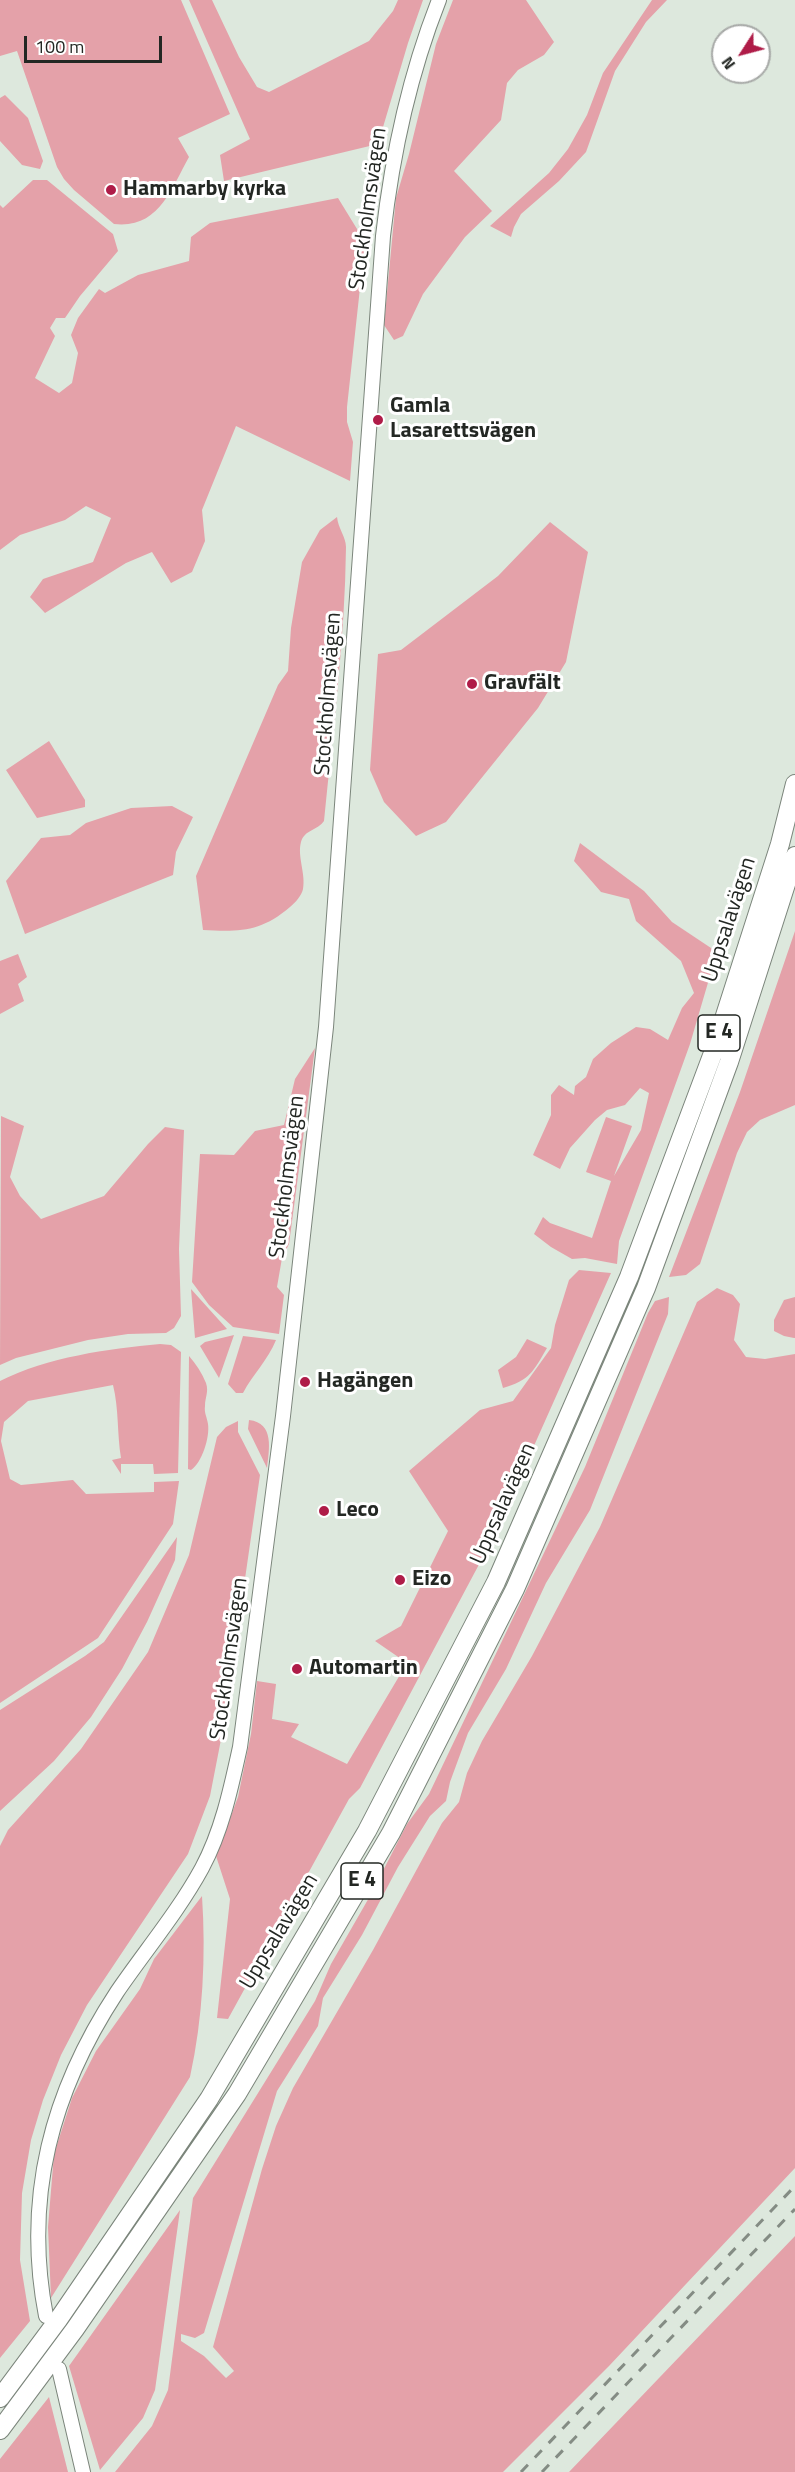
<!DOCTYPE html>
<html>
<head>
<meta charset="utf-8">
<style>
  body { margin:0 }
  #map { position:relative; width:795px; height:2472px; overflow:hidden; background:#dde8dd; font-family:"Titillium Web",sans-serif }
  canvas { display:block }
  .north { position:absolute; left:711px; top:24px; width:60px; height:60px; box-sizing:border-box; background:#fff; border:2px solid #a7a9a7; border-radius:50%; rotate:234deg; font-size:16px; font-weight:700; line-height:24px; text-align:center; color:#232723 }
  .north::after { content:''; display:block; margin:auto; width:21px; height:27px; background:#af1c48; clip-path:polygon(50% 0,100% 100%,50% 72%,0 100%) }
  .scale { position:absolute; left:24px; top:36px; width:138px; height:27px; box-sizing:border-box; border:3px solid #232723; border-top:0; padding-left:8px; font-size:18px; line-height:21px; white-space:nowrap; color:#232723; -webkit-text-stroke:4px #fff; paint-order:stroke }
</style>
</head>
<body>
<div id="map">
<canvas width="795" height="2472"></canvas>
<div class="north">N</div>
<div class="scale">100 m</div>
</div>
<script>
const g = document.querySelector('canvas').getContext('2d');
g.lineJoin = 'round';
function fillPath(path, color) { g.fillStyle = color; g.fill(path, 'evenodd'); }
function stroke(path, color, width, dash) { g.strokeStyle = color; g.lineWidth = width; g.lineCap = dash ? 'butt' : 'round'; g.setLineDash(dash || []); g.stroke(path); }
function write(font, color, halo, rows, align = 'center') {
  g.font = font + ' "Titillium Web",sans-serif'; g.lineWidth = 6; g.setLineDash([]); g.textBaseline = 'middle'; g.strokeStyle = halo; g.fillStyle = color; for (const [text, x, y, turn = 0] of rows) {
    g.save(); g.translate(x, y); g.rotate((+turn || 0) * Math.PI / 180); g.textAlign = isNaN(turn) ? turn : align; if (halo) g.strokeText(text, 0, 0); g.fillText(text, 0, 0); g.restore();
  }
}
fillPath(new Path2D(`
  M 0,0 L 181,0 L 230,114 L 178,138 L 189,157 C 171,189 159,229 114,224 L 74,190 L 64,179 L 57,167 L 17,51 L 0,56 Z
  M 189,0 L 212,0 L 239,57 L 257,87 L 269,92 L 369,41 L 393,11 L 398,0 L 423,0 L 408,43 L 378,144 L 224,181 L 220,155 L 250,139 Z
  M 453,0 L 526,0 L 554,42 L 544,55 L 518,70 L 507,83 L 501,120 L 454,171 L 492,211 L 465,237 L 423,294 L 403,336 L 394,340 L 384,325 L 396,198 L 409,154 L 436,44 Z
  M 652,0 L 667,0 L 646,22 L 615,71 L 586,152 L 559,181 L 521,214 L 514,227 L 511,237 L 490,226 L 549,173 L 568,149 L 587,115 L 603,73 Z
  M 5,95 L 28,118 L 43,161 L 40,169 L 22,165 L 0,141 L 0,98 Z
  M 33,180 L 47,180 L 113,234 L 118,251 L 80,296 L 65,318 L 56,318 L 50,328 L 55,336 L 35,378 L 59,393 L 72,383 L 78,353 L 71,335 L 78,318 L 99,289 L 105,293 L 138,275 L 189,261 L 191,237 L 210,223 L 338,198 L 365,242 L 347,407 L 347,422 L 353,442 L 350,481 L 236,426 L 202,510 L 205,541 L 192,572 L 171,583 L 152,552 L 126,563 L 45,613 L 30,597 L 43,579 L 93,562 L 111,518 L 86,506 L 65,520 L 20,535 L 0,550 L 0,205 L 3,208 Z
  M 337,517 C 338,528 346,537 346,547 C 345,638 333,730 324,821 C 318,830 304,830 301,842 C 297,856 306,874 303,889 C 302,895 295,903 290,907 C 261,932 239,932 203,930 L 196,876 L 278,685 L 288,671 L 291,628 L 302,562 L 320,530 Z
  M 550,522 L 588,552 L 566,662 L 538,708 L 446,822 L 416,836 L 384,802 L 370,770 L 378,654 L 401,650 L 498,576 Z
  M 49,741 L 85,800 L 85,807 L 37,818 L 6,770 Z
  M 172,806 L 193,817 L 176,852 L 173,875 L 25,934 L 6,881 L 41,838 L 70,835 L 86,823 L 131,808 Z
  M 580,843 L 644,891 L 672,922 L 717,952 L 690,1044 L 619,1241 L 617,1264 L 585,1258 L 572,1259 L 551,1247 L 534,1234 L 543,1217 L 550,1223 L 592,1238 L 611,1181 L 586,1172 L 606,1117 L 632,1126 L 614,1176 L 641,1130 L 649,1093 L 640,1088 L 625,1105 L 607,1110 L 595,1120 L 570,1148 L 560,1169 L 533,1155 L 551,1115 L 551,1095 L 559,1085 L 574,1095 L 575,1086 L 586,1077 L 593,1059 L 611,1043 L 636,1027 L 650,1029 L 668,1040 L 682,1008 L 694,993 L 681,961 L 636,921 L 629,899 L 601,892 L 574,861 Z
  M 795,931 L 795,1105 L 760,1120 L 747,1132 L 737,1153 L 700,1264 L 686,1275 L 669,1277 L 740,1092 Z
  M 18,954 L 27,977 L 18,984 L 24,1001 L 0,1014 L 0,961 Z
  M 315,1048 L 289,1244 L 282,1258 L 277,1287 L 284,1295 L 279,1334 L 233,1327 L 209,1305 L 192,1282 L 200,1154 L 234,1155 L 255,1131 L 284,1125 L 295,1079 Z
  M 1,1116 L 24,1126 L 10,1177 L 20,1196 L 41,1219 L 104,1196 L 148,1144 L 165,1127 L 184,1130 L 179,1249 L 181,1316 L 174,1328 L 166,1333 L 128,1334 L 88,1340 L 16,1358 L 0,1365 Z
  M 579,1270 L 611,1273 L 492,1540 L 360,1788 L 349,1799 L 228,2019 L 217,2018 L 230,1899 L 216,1856 L 238,1797 L 251,1734 L 257,1681 L 276,1684 L 272,1719 L 299,1724 L 291,1737 L 347,1764 L 407,1663 L 375,1641 L 401,1626 L 448,1531 L 409,1471 L 480,1410 L 513,1401 L 551,1348 L 555,1325 L 569,1280 Z
  M 717,1288 L 733,1295 L 740,1304 L 734,1340 L 746,1357 L 765,1359 L 795,1354 L 795,2168 L 609,2366 L 503,2472 L 115,2472 L 152,2426 L 168,2390 L 193,2198 L 315,2001 L 331,1964 L 370,1896 L 407,1824 L 429,1794 L 585,1467 L 648,1313 L 655,1301 L 669,1297 L 668,1314 L 590,1510 L 546,1583 L 506,1669 L 468,1733 L 450,1782 L 446,1801 L 430,1816 L 398,1867 L 362,1935 L 323,1998 L 318,2026 L 277,2091 L 204,2333 L 195,2338 L 181,2334 L 181,2341 L 204,2356 L 226,2378 L 234,2371 L 213,2347 L 262,2169 L 276,2126 L 293,2088 L 373,1950 L 442,1823 L 459,1802 L 467,1773 L 482,1741 L 532,1656 L 600,1527 L 697,1302 Z
  M 191,1289 L 227,1329 L 195,1338 Z
  M 795,1297 L 795,1338 L 794,1338 L 784,1336 L 774,1331 L 774,1320 L 784,1300 Z
  M 234,1335 L 219,1378 L 200,1346 L 205,1342 Z
  M 243,1336 L 276,1340 C 268,1360 253,1374 243,1393 L 236,1393 L 228,1384 Z
  M 527,1339 L 547,1348 C 533,1372 530,1380 503,1388 L 498,1370 L 516,1357 Z
  M 160,1344 L 171,1345 L 181,1352 L 178,1473 L 154,1474 L 153,1464 L 121,1464 L 121,1474 L 112,1460 L 121,1458 C 117,1434 119,1409 113,1385 L 28,1401 L 4,1422 L 1,1441 L 10,1479 L 21,1485 L 73,1480 L 86,1494 L 154,1492 L 154,1482 L 179,1481 L 173,1524 L 98,1638 L 0,1703 L 0,1381 C 48,1357 107,1349 160,1344 Z
  M 189,1356 C 196,1364 202,1373 206,1383 C 209,1392 205,1397 205,1406 C 204,1413 207,1417 208,1424 C 210,1437 202,1463 191,1470 L 188,1469 Z
  M 249,1420 C 275,1423 269,1450 267,1468 L 248,1429 Z
  M 238,1421 L 238,1432 L 260,1475 L 224,1724 L 210,1796 L 188,1854 L 87,2005 L 61,2055 L 43,2100 L 31,2140 L 22,2193 L 20,2260 L 30,2321 L 0,2358 L 0,1846 L 8,1830 L 81,1749 L 148,1652 L 189,1555 L 217,1437 L 226,1427 Z
  M 177,1537 L 175,1560 L 147,1622 L 122,1669 L 91,1717 L 54,1761 L 0,1811 L 0,1710 L 85,1656 L 104,1642 Z
  M 202,1896 C 206,1956 203,2018 190,2077 L 51,2298 L 48,2227 L 54,2154 L 72,2098 L 96,2051 L 140,1989 L 154,1959 Z
  M 180,2210 L 155,2390 L 143,2418 L 100,2470 L 69,2366 Z
  M 795,2236 L 795,2472 L 569,2472 Z
  M 49,2397 L 68,2472 L 0,2472 L 0,2459 Z`), '#e4a1a9');
const secondary = new Path2D(`
  M 46,2316 C 23,2197 52,2091 117,1992 C 145,1951 178,1912 202,1868 C 222,1831 231,1788 240,1747 L 283,1416 L 326,1027 L 383,236 C 392,156 409,76 439,0
  M 59,2369 L 83,2472`);
const highway = new Path2D(`
  M 0,2398 L 58,2320 L 209,2099 L 367,1831 L 496,1582 L 629,1277 L 713,1053 L 780,844 L 795,784
  M 0,2430 L 75,2329 L 237,2094 L 391,1833 L 515,1589 L 646,1288 L 729,1062 L 795,856`);
stroke(secondary, '#7b857b', 16);
stroke(highway, '#7b857b', 20);
stroke(secondary, '#fff', 14);
stroke(highway, '#fff', 18);
stroke(new Path2D(`
  M 521,2472 L 795,2186
  M 542,2472 L 795,2209`), '#848c84', 3, [10, 10]);
for (const [x, y, r, color] of [
  [111,190,6,"#af1c48"],
  [378,420,6,"#af1c48"],
  [472,684,6,"#af1c48"],
  [305,1382,6,"#af1c48"],
  [324,1511,6,"#af1c48"],
  [400,1580,6,"#af1c48"],
  [297,1669,6,"#af1c48"]
]) { const dot = new Path2D(); dot.arc(x, y, r, 0, 2 * Math.PI); g.fillStyle = color; g.fill(dot); stroke(dot, '#fff', 2); }
for (const [x, y, w] of [
  [719,1033,42],
  [362,1881,42]
]) { const box = new Path2D(); box.roundRect(x - w / 2, y - 18, w, 36, 4.5); g.fillStyle = '#fff'; g.fill(box); stroke(box, '#232723', 1.5); }
write('bold 21px', '#232723', null, [
  ["E 4",719,1033],
  ["E 4",362,1881]
]);
write('bold 22px', '#232723', '#fff', [
  ["Hammarby kyrka",123,190],
  ["Gamla",390,407],
  ["Lasarettsvägen",390,432],
  ["Gravfält",484,684],
  ["Hagängen",317,1382],
  ["Leco",336,1511],
  ["Eizo",412,1580],
  ["Automartin",309,1669]
], 'left');
write('22px', '#232723', '#fff', [
  ["Stockholmsvägen",369,209,-82],
  ["Stockholmsvägen",329,694,-86],
  ["Uppsalavägen",730,920,-72],
  ["Stockholmsvägen",288,1177,-83],
  ["Uppsalavägen",504,1504,-66],
  ["Stockholmsvägen",230,1659,-82],
  ["Uppsalavägen",280,1932,-59]
]);
</script>
</body>
</html>
